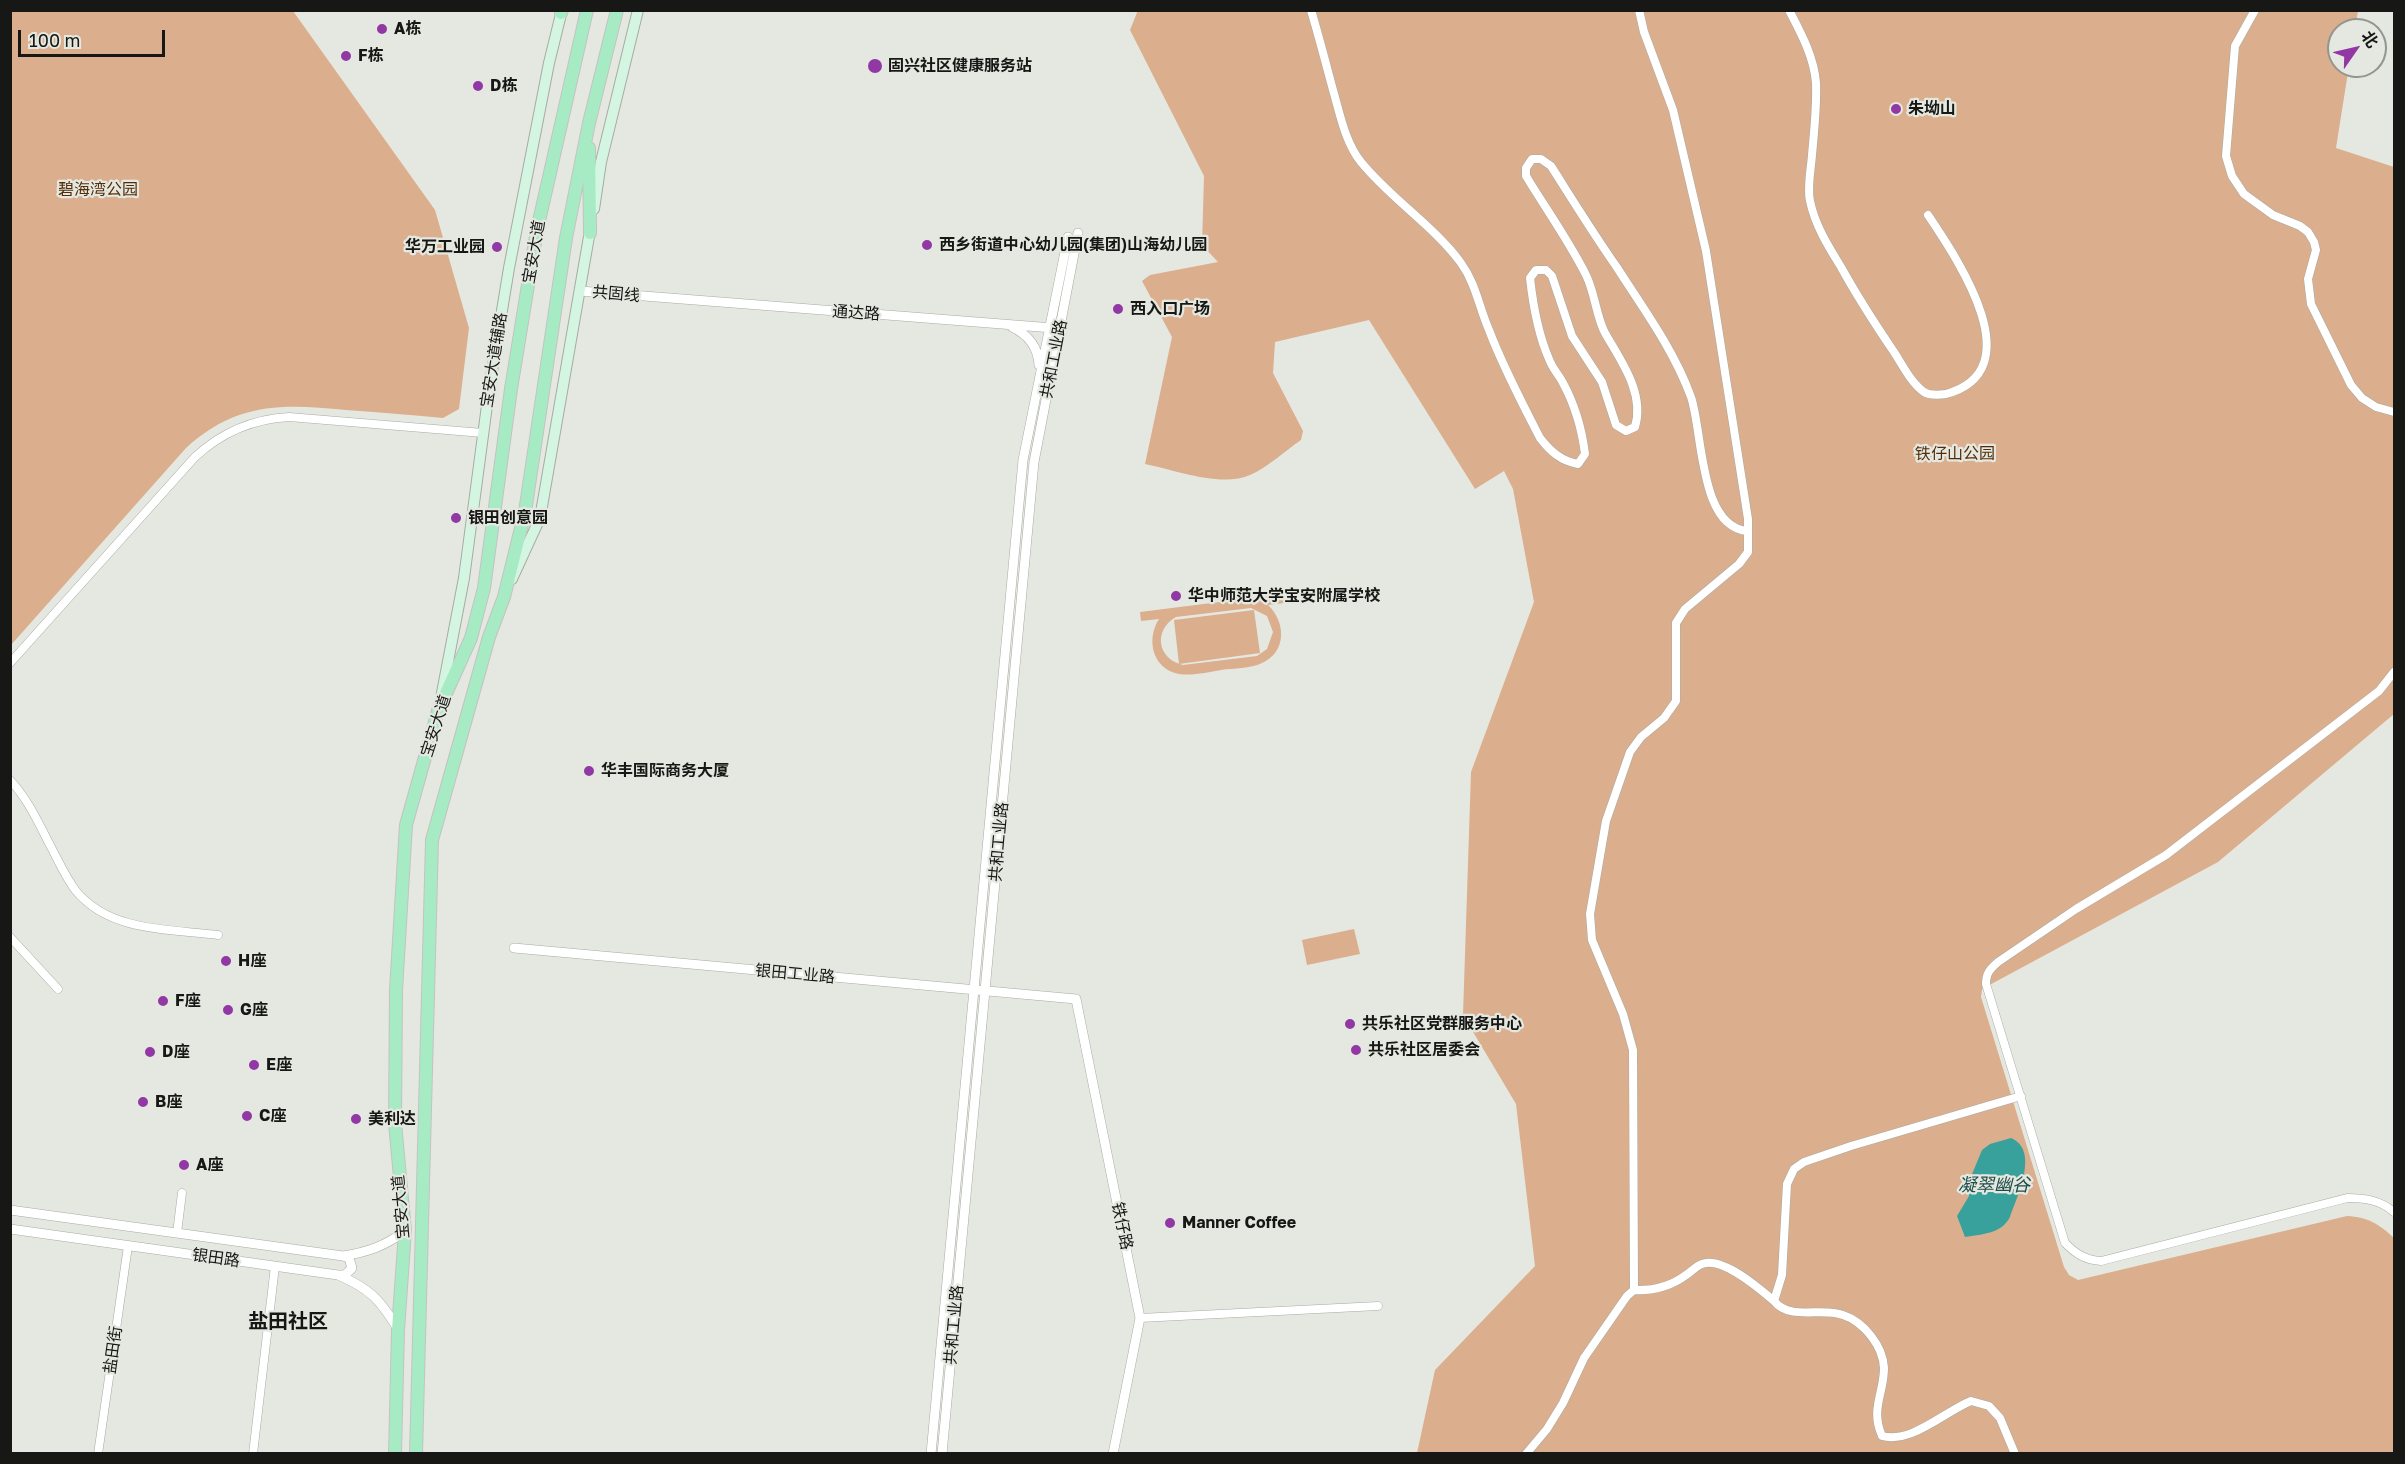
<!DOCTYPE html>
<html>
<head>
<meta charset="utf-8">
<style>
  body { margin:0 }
  #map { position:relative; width:2405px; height:1464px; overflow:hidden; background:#e5e8e0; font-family:"Golos Text","Noto Sans SC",sans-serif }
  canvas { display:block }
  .frame { position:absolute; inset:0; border:12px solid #171815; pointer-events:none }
  .north { position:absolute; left:2327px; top:18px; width:60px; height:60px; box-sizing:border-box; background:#e5e8e0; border:2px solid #93958f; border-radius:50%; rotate:56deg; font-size:16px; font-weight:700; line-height:24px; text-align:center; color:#171815 }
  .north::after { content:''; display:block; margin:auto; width:21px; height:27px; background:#9138a4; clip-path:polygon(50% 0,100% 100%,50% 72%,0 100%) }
  .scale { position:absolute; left:18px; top:30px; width:147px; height:27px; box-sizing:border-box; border:3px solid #171815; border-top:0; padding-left:8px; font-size:18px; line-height:21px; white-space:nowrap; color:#171815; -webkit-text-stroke:4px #e5e8e0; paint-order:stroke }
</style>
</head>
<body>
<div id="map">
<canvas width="2405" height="1464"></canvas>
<div class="frame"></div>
<div class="north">北</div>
<div class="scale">100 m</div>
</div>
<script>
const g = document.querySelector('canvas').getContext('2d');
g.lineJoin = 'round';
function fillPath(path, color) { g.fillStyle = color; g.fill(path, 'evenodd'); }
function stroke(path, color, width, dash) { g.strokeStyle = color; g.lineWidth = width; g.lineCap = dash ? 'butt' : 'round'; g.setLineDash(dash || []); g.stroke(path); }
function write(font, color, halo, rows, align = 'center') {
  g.font = font + ' "Golos Text","Noto Sans SC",sans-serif'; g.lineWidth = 4.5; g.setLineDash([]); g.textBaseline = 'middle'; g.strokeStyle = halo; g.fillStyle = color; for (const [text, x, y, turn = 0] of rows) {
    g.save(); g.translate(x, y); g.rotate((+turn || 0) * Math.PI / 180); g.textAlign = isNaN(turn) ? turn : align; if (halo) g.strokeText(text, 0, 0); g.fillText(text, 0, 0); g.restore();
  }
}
fillPath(new Path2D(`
  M 1138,10 L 2358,11 L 2355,30 L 2339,30 L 2339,66 L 2349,66 L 2336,148 L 2394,167 L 2394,714 L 2218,862 L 1982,989 L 1981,997 L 2064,1267 L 2069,1275 L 2078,1280 L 2347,1216 C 2368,1217 2379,1224 2394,1238 L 2394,1453 L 1417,1453 L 1435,1370 L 1535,1266 L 1516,1104 L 1463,1015 L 1471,772 L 1534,602 L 1513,489 L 1504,471 L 1475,489 L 1369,320 L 1275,342 L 1273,373 L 1303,431 L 1301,440 C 1285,451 1268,467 1250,475 C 1222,488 1175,470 1145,464 L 1172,337 L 1142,281 L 1150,275 L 1218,262 L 1202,245 L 1204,176 L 1130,30 Z
  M 10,11 L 293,11 L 435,210 L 469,328 L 459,409 L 443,418 C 411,415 378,412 346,410 C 282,404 237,402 186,448 L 11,645 Z
  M 1283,594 L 1284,603 L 1268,605 C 1286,622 1287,652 1262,663 C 1250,669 1234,668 1221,670 C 1208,672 1193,676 1179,674 C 1152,669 1146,639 1159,619 L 1141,621 L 1140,612 ZM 1251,608 L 1267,616 L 1273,632 L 1267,649 L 1257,656 L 1183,665 C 1157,659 1153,630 1176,617 Z
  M 1254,610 L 1260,653 L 1179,664 L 1174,620 Z
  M 1354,929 L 1360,954 L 1307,965 L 1302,940 Z`), '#dbae8d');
fillPath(new Path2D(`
  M 2011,1138 C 2040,1150 2017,1197 2010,1217 C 2001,1234 1983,1234 1965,1237 L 1957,1216 L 1969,1196 L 1968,1184 L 1982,1150 L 1990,1144 Z`), '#39a19c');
const minor = new Path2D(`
  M 1311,10 C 1319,37 1326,64 1333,90 C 1340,114 1345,142 1361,162 C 1391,199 1433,225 1461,263 C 1476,284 1479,307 1489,330 C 1503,367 1522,403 1540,438 C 1550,451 1561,461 1578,464 L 1585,454 C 1582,430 1575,405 1563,383 C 1559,375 1552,368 1549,359 C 1538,334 1533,305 1530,278 L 1536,270 L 1546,270 L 1552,276 L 1572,336 L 1602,382 L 1616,425 L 1626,431 L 1635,427 C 1645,393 1621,361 1605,333 C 1596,316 1595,293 1586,275 C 1569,241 1546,209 1526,176 L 1526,168 L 1532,159 L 1541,159 L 1551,166 C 1572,199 1593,233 1616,266 C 1643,308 1674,350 1691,397 C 1703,432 1699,528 1748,531
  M 1789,10 C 1801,33 1814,57 1816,83 C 1817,107 1814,132 1812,155 C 1811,169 1807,187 1810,201 C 1815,225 1828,246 1841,267 C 1857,296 1875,324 1894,352 C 1902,364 1911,383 1924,392 C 1929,395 1939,395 1946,394 C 2034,370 1956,257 1928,215
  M 2255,10 L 2235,46 L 2226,156 L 2232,176 L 2244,194 L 2273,215 L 2300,226 L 2308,232 L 2314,242 L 2316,250 L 2308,279 L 2311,304 L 2351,385 L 2362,398 L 2376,407 L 2394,412
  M 10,663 L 195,457 C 222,432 252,419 289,417 L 483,433
  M 2394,672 L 2379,691 L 2166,855 L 2076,909 L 1998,962 C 1990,969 1986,973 1986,984 L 2065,1243 C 2076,1254 2085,1260 2101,1261 L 2347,1198 C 2365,1198 2380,1200 2394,1212
  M 10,780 C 28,799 39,824 51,847 C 59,862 66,878 76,891 C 110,932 169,929 218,935
  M 10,937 L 58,989
  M 177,1233 L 182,1193
  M 1634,1290 L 1633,1050 L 1623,1014 L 1592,940 L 1590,914 L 1606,821 L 1630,752 L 1641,737 L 1664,718 L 1676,701 L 1676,623 L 1685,609 L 1739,564 L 1748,552 L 1748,519 L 1706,251 L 1673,110 L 1644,32 L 1639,10
  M 1140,1318 L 1378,1306
  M 98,1454 L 128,1246
  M 253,1454 L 275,1266
  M 1526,1454 L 1547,1429 L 1563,1403 L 1584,1358 L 1627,1296 L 1634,1290 C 1654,1291 1670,1287 1686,1275 C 1691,1272 1696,1266 1702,1264 C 1722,1256 1759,1288 1774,1301
  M 2015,1454 L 2000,1418 L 1989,1406 L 1971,1401 C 1944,1412 1911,1444 1882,1436 C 1870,1409 1884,1394 1884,1368 C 1883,1346 1864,1322 1843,1315 C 1821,1307 1790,1321 1774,1301 L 1782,1275 L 1787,1184 L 1794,1169 L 1804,1162 L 1851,1146 L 2021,1096`);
const tertiary = new Path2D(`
  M 580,291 L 1053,328
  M 1012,327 C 1029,335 1038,347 1039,365
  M 514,948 L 1076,999 L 1140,1318 L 1113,1454
  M 10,1210 L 343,1256 C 368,1252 385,1246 405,1231
  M 10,1229 L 338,1275 C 371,1289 380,1300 398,1329
  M 338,1275 L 345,1275 L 352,1268 L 349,1258 L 343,1256
  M 931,1454 L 1023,460 L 1068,237
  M 942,1454 L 1034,462 L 1078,233`);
const secondary = new Path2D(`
  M 594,209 L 601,162 L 638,10
  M 512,579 L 540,518 L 591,225
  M 441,698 L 464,578 L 490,383 L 509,268 L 549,63 L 562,10`);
const primary = new Path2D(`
  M 561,13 L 562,10
  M 589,148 L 590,233
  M 395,1454 L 398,1330 L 405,1231 L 395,1123 L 396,990 L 406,825 L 438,711 L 471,638 L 484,588 L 511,389 L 537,230 L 587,10
  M 416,1454 L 432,840 L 489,637 L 504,597 L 525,512 L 566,238 L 589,123 L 617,10`);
stroke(minor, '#a8aba3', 9);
stroke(tertiary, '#a8aba3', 10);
stroke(secondary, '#a8aba3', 12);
stroke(primary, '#c3c3c2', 14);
stroke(minor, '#fff', 8);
stroke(tertiary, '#fff', 9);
stroke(secondary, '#d3f5e2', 10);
stroke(primary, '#a7ebc5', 12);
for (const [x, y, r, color] of [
  [382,29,6,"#9138a4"],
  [346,56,6,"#9138a4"],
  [875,66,8,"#9138a4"],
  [478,86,6,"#9138a4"],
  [1896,109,6,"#9138a4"],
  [927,245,6,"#9138a4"],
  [497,247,6,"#9138a4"],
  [1118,309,6,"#9138a4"],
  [456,518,6,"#9138a4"],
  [1176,596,6,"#9138a4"],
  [589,771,6,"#9138a4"],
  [226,961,6,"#9138a4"],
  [163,1001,6,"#9138a4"],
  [228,1010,6,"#9138a4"],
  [1350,1024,6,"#9138a4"],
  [1356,1050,6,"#9138a4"],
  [150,1052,6,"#9138a4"],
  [254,1065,6,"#9138a4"],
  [143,1102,6,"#9138a4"],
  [247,1116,6,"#9138a4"],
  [356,1119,6,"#9138a4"],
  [184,1165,6,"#9138a4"],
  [1170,1223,6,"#9138a4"]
]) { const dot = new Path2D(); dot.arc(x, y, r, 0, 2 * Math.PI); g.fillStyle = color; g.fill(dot); stroke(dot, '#e5e8e0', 2); }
write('bold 16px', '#171815', '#e5e8e0', [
  ["A栋",394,29],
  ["F栋",358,56],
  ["固兴社区健康服务站",888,66],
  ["D栋",490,86],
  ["朱坳山",1908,109],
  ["西乡街道中心幼儿园(集团)山海幼儿园",939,245],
  ["华万工业园",485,247,"right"],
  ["西入口广场",1130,309],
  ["银田创意园",468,518],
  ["华中师范大学宝安附属学校",1188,596],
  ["华丰国际商务大厦",601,771],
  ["H座",238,961],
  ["F座",175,1001],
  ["G座",240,1010],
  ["共乐社区党群服务中心",1362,1024],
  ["共乐社区居委会",1368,1050],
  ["D座",162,1052],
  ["E座",266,1065],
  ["B座",155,1102],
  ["C座",259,1116],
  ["美利达",368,1119],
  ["A座",196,1165],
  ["Manner Coffee",1182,1223]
], 'left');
write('16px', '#542d08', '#e5e8e0', [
  ["碧海湾公园",98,190],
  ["铁仔山公园",1955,454]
]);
write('16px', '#171815', '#e5e8e0', [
  ["宝安大道",534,252,-80],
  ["共固线",616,294,5],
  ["通达路",856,313,4],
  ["共和工业路",1054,359,-79],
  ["宝安大道辅路",494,360,-81],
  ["宝安大道",436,726,-72],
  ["共和工业路",999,842,-85],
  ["银田工业路",795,974,5],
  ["宝安大道",401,1207,-95],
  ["铁仔路",1122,1226,78],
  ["银田路",216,1258,8],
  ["共和工业路",954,1325,-85],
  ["盐田街",113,1350,-82]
]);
write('italic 18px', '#1e4c49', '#e5e8e0', [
  ["凝翠幽谷",1994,1185]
]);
write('bold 20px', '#171815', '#e5e8e0', [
  ["盐田社区",288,1322]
]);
</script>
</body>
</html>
